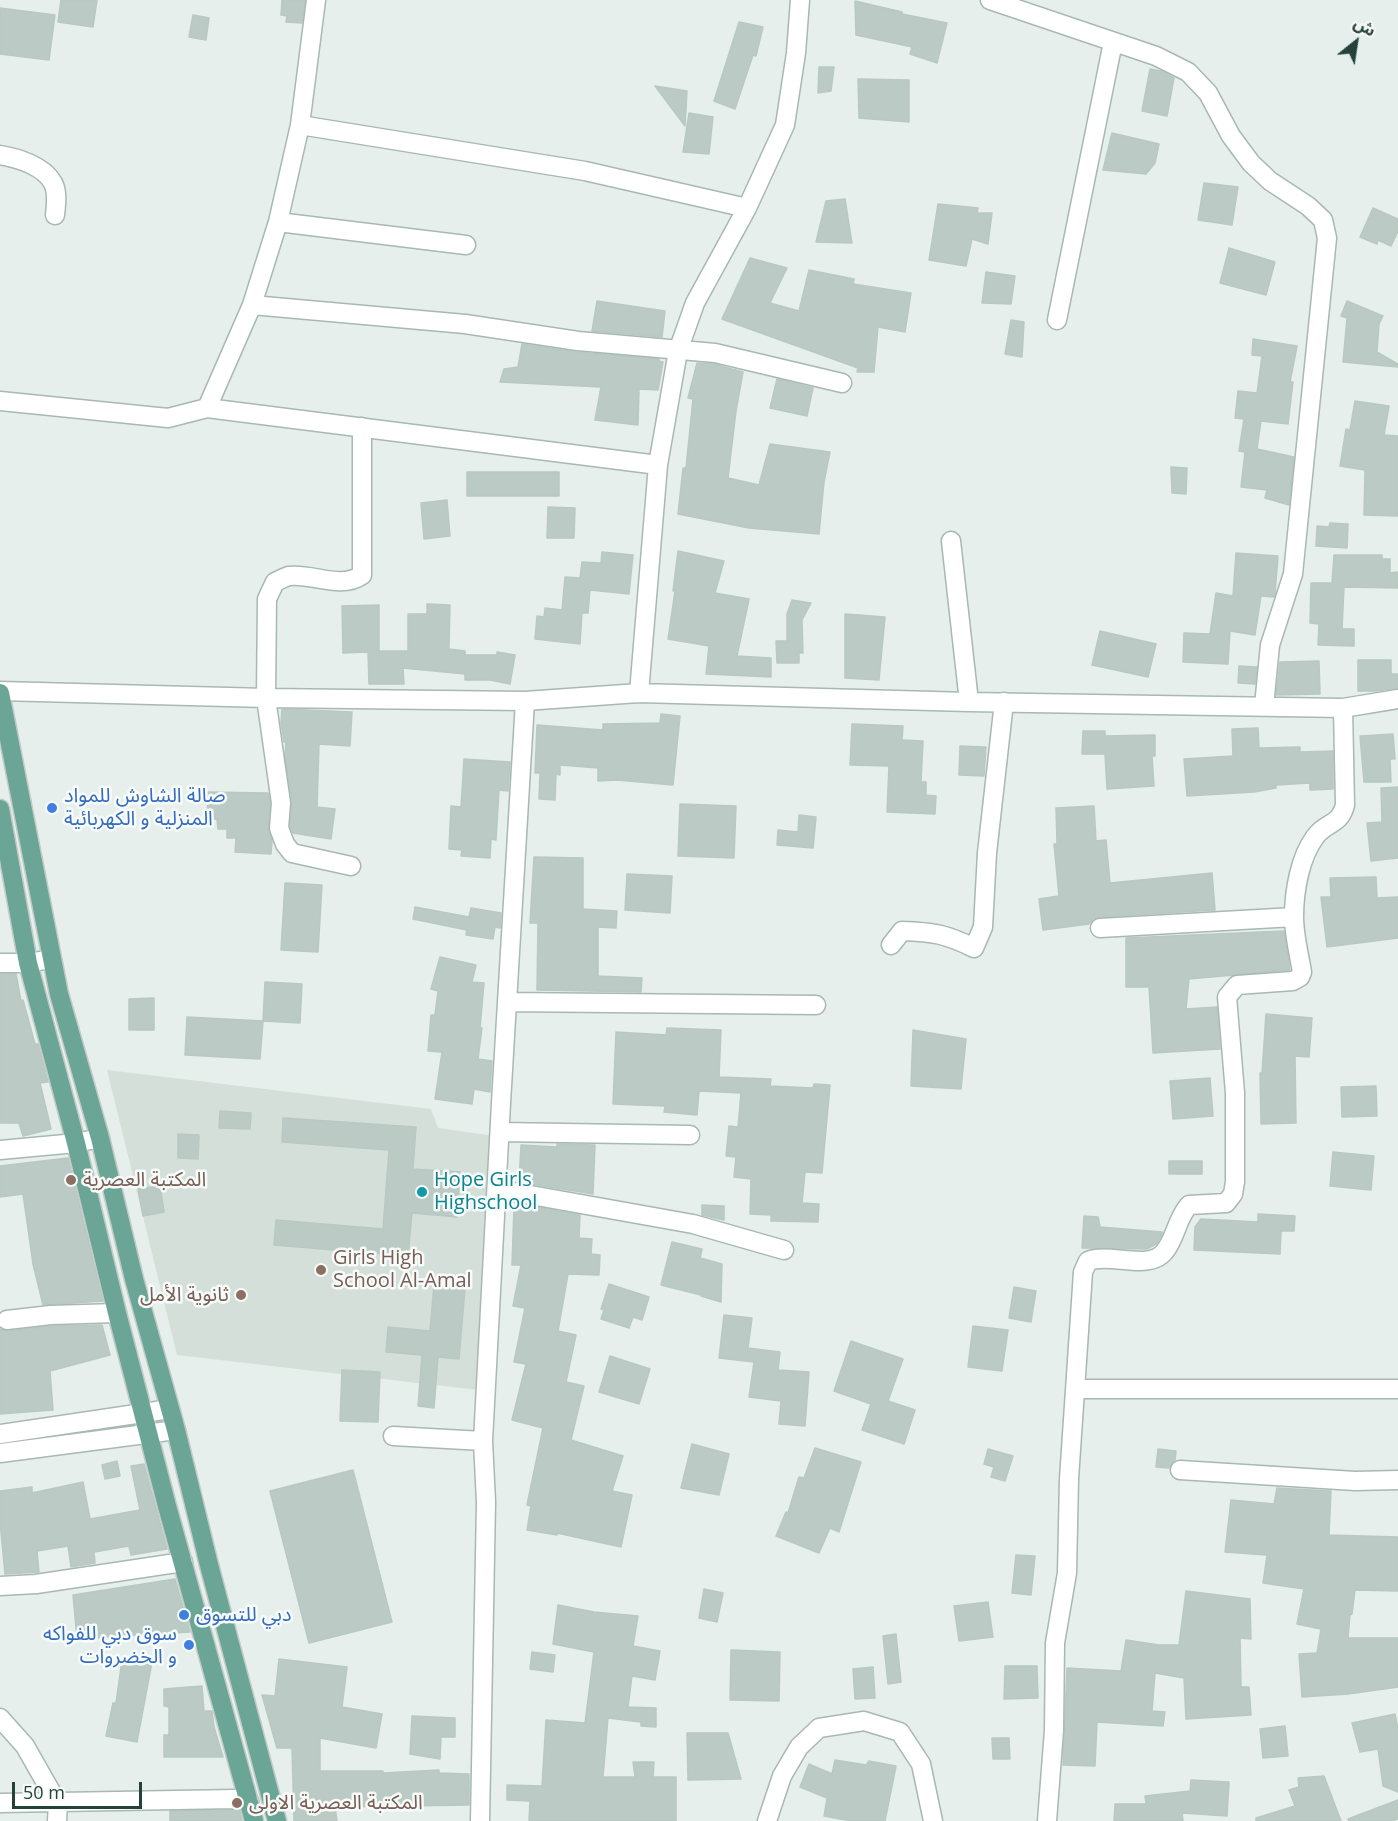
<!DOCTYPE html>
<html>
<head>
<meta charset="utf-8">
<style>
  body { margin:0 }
  #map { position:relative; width:1398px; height:1821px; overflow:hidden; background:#e6efeb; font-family:"Open Sans","Noto Sans Arabic",sans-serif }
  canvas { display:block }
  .north { position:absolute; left:1326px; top:12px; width:60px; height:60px; -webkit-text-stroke:4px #f7fbf9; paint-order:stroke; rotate:30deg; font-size:16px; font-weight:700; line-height:24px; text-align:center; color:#24423a }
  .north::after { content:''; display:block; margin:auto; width:21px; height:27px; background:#24423a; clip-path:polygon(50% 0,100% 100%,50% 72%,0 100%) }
  .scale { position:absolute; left:12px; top:1782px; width:130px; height:27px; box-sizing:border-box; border:3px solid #24423a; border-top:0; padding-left:8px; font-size:18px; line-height:21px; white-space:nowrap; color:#24423a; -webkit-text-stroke:4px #f7fbf9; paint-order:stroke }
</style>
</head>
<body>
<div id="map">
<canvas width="1398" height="1821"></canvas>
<div class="north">ش</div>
<div class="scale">50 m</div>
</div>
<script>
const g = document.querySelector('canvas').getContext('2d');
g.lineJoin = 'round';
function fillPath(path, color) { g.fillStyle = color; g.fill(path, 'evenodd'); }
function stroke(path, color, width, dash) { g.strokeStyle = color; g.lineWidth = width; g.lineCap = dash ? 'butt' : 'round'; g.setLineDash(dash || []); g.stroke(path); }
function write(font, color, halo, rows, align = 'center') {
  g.font = font + ' "Open Sans","Noto Sans Arabic",sans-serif'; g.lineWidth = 5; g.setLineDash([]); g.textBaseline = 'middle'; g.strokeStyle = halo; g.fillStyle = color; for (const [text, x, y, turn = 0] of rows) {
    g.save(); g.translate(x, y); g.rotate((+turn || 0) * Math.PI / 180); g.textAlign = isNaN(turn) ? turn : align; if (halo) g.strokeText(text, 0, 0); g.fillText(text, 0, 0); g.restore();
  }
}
fillPath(new Path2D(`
  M 107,1070 L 431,1109 L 438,1128 L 495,1136 L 478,1390 L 177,1355 Z`), '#d4dfda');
const building = new Path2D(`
  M 61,0 L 97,0 L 93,27 L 58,22 Z
  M 282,0 L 305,0 L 302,23 L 286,22 L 287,16 L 281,15 Z
  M 855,1 L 902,12 L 902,14 L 947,23 L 937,63 L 910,54 L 912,47 L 856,35 Z
  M 0,8 L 55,15 L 49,60 L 0,54 Z
  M 193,15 L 209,18 L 206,40 L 189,37 Z
  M 739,22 L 763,27 L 756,56 L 753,55 L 735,109 L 714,101 Z
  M 819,67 L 834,67 L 831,91 L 818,93 Z
  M 1150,69 L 1161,71 L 1174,78 L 1167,116 L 1142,111 Z
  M 858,79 L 909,80 L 909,122 L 859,118 Z
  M 655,86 L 687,91 L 685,126 Z
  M 689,113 L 713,117 L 709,154 L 683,152 Z
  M 1112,133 L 1159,144 L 1155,163 L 1146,174 L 1103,170 Z
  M 1204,183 L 1238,187 L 1232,225 L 1198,220 Z
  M 845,199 L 852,243 L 816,242 L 826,201 Z
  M 938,204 L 978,208 L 977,213 L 992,213 L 988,244 L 972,239 L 966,266 L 929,260 Z
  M 1373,208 L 1398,219 L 1398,231 L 1391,246 L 1378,240 L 1377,244 L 1360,237 Z
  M 1229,248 L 1275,262 L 1266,295 L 1220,283 Z
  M 750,258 L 787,268 L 770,303 L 799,311 L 809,270 L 854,279 L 853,284 L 911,293 L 905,332 L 878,327 L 874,372 L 857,372 L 858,368 L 722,319 Z
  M 986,272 L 1015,276 L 1011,304 L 982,303 Z
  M 597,301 L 665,311 L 662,337 L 592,331 Z
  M 1347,301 L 1383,316 L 1379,324 L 1377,352 L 1398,364 L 1398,367 L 1343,362 L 1347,318 L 1341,316 Z
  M 1011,320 L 1024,322 L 1022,357 L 1005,354 Z
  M 1253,339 L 1297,346 L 1290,382 L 1293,382 L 1288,424 L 1261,421 L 1257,449 L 1294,457 L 1289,505 L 1265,498 L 1267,490 L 1241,487 L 1245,452 L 1239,451 L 1244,419 L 1235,418 L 1238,391 L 1257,393 L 1262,356 L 1252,355 Z
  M 522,344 L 576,352 L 659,359 L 659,361 L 663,362 L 658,390 L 639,389 L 638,425 L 595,420 L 601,387 L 500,382 L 504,369 L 518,367 Z
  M 697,363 L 713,364 L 743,372 L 736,411 L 728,478 L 759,485 L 770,444 L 830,452 L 824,482 L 819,534 L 749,528 L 678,514 L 683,468 L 686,468 L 693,399 L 688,398 Z
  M 777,379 L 813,388 L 807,416 L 770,408 Z
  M 1355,401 L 1389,406 L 1384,435 L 1398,436 L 1398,516 L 1364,515 L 1365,470 L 1340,466 L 1346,429 L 1350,430 Z
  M 1171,467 L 1187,468 L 1186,494 L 1172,493 Z
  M 467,472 L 559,472 L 559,496 L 467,496 Z
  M 447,500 L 450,536 L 424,539 L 421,503 Z
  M 548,507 L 575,508 L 574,538 L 547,538 Z
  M 1330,523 L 1348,524 L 1347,548 L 1316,546 L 1317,526 L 1329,527 Z
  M 678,551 L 724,561 L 715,593 L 749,599 L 737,656 L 771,658 L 771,677 L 706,674 L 709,646 L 668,639 L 675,591 L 673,591 Z
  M 602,552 L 633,555 L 629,594 L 590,590 L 588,613 L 582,613 L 580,644 L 535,639 L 537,616 L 544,617 L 545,608 L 562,610 L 565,577 L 580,578 L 582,562 L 601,563 Z
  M 1236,553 L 1278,556 L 1275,594 L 1274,597 L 1261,596 L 1255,635 L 1230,631 L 1228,664 L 1183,662 L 1184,633 L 1210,634 L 1216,593 L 1233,596 Z
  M 1334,555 L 1382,555 L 1382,559 L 1390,559 L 1390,573 L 1397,572 L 1398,588 L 1344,587 L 1342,629 L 1354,629 L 1354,646 L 1318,645 L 1319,624 L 1310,623 L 1311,583 L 1332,583 Z
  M 792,600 L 811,603 L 802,620 L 803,653 L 799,653 L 799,663 L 777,663 L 776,641 L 787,641 L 787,614 Z
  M 427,604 L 450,605 L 449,649 L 465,651 L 465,655 L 497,655 L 497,652 L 515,655 L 510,684 L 490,680 L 465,680 L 465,674 L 403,668 L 404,684 L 369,684 L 368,652 L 343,653 L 342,606 L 379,605 L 379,651 L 408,651 L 408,614 L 427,614 Z
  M 845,614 L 885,617 L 879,680 L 845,678 Z
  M 1100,631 L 1156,644 L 1148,677 L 1092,665 Z
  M 1358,660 L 1391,660 L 1391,674 L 1398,674 L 1398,688 L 1376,691 L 1358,691 Z
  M 1319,661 L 1320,694 L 1276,695 L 1280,662 Z
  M 1239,666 L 1257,667 L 1255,684 L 1238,683 Z
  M 282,709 L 352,712 L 350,746 L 319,744 L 317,807 L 335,809 L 331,839 L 293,833 L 290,826 L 292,801 L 285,755 L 286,742 L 284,742 L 281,723 Z
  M 661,714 L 680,716 L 673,785 L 617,780 L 598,781 L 598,768 L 560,765 L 560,775 L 556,774 L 555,800 L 539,799 L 540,773 L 535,773 L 537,725 L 603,730 L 603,724 L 660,723 Z
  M 852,724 L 903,726 L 902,740 L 923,741 L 921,782 L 926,782 L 926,795 L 936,796 L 935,814 L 887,812 L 889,766 L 850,765 Z
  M 1258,728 L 1259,748 L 1300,747 L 1300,752 L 1333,751 L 1333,789 L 1310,790 L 1310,783 L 1276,785 L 1276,788 L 1254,792 L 1187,796 L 1184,759 L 1233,756 L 1232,729 Z
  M 1083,731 L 1105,731 L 1105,736 L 1155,735 L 1155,756 L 1152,756 L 1154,786 L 1107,789 L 1105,754 L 1082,754 Z
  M 1393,734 L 1395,759 L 1390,759 L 1391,782 L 1364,782 L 1360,736 Z
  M 960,746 L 986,747 L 984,776 L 959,775 Z
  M 464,759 L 510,762 L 508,791 L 499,790 L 496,840 L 491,839 L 490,858 L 461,856 L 462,850 L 449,849 L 451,806 L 461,807 Z
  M 1398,787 L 1398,858 L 1371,861 L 1367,823 L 1382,822 L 1381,788 Z
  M 208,792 L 268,793 L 270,803 L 268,828 L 272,841 L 271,854 L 235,852 L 236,838 L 227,838 L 227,829 L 218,829 L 217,819 L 207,819 Z
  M 680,804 L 736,806 L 734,858 L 678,856 Z
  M 1094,806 L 1096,841 L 1106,840 L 1110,883 L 1212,873 L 1215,910 L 1099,917 L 1093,919 L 1089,924 L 1043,930 L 1039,899 L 1059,896 L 1054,844 L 1057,844 L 1056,808 Z
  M 799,815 L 816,817 L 813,848 L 777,845 L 778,830 L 798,832 Z
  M 534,857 L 583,858 L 583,909 L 617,911 L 616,928 L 598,927 L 598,976 L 642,978 L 641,992 L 537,990 L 538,923 L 530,923 Z
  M 627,874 L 672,876 L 670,913 L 625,910 Z
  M 1376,877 L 1377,898 L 1398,897 L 1398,938 L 1327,947 L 1321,897 L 1331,897 L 1330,878 Z
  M 285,883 L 322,885 L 318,952 L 281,950 Z
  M 415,907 L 469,917 L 471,908 L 501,913 L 500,928 L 495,927 L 493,939 L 466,935 L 467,930 L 413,919 Z
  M 1284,931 L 1290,970 L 1189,979 L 1186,1009 L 1217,1007 L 1220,1049 L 1153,1053 L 1149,987 L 1126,987 L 1126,938 Z
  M 440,957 L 476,965 L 472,982 L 484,983 L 480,1028 L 482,1028 L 478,1059 L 492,1061 L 490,1092 L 474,1089 L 472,1104 L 435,1099 L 442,1052 L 428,1051 L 431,1015 L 435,1015 L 438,991 L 431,989 Z
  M 0,974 L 16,974 L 21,1001 L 23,1000 L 35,1044 L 38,1044 L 48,1082 L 40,1083 L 51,1129 L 23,1136 L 19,1123 L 0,1123 Z
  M 265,982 L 302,984 L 300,1023 L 263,1021 Z
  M 154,998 L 154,1030 L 129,1030 L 129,999 Z
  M 1266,1014 L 1312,1018 L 1309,1057 L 1295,1056 L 1296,1123 L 1261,1124 L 1260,1073 L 1262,1073 Z
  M 187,1017 L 263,1021 L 260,1059 L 185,1055 Z
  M 667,1028 L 721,1030 L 719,1077 L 771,1079 L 770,1086 L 813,1088 L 814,1084 L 830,1085 L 822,1173 L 805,1172 L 802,1203 L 819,1204 L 818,1222 L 771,1221 L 771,1215 L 750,1214 L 751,1179 L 734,1177 L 736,1157 L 726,1156 L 729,1126 L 738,1127 L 741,1093 L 699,1091 L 697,1115 L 664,1112 L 665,1106 L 613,1104 L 616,1032 L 666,1035 Z
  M 913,1030 L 966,1039 L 961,1089 L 911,1086 Z
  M 1210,1078 L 1213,1116 L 1173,1119 L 1170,1081 Z
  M 1376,1086 L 1377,1116 L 1342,1117 L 1341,1087 Z
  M 220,1111 L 251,1113 L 250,1129 L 219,1128 Z
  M 283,1118 L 416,1127 L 413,1169 L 460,1172 L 457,1217 L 412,1213 L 408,1256 L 274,1245 L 276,1220 L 383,1229 L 389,1150 L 282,1142 Z
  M 178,1134 L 199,1135 L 198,1159 L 178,1158 Z
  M 557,1144 L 595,1145 L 593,1194 L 519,1182 L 521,1145 L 557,1147 Z
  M 1333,1152 L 1374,1156 L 1371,1190 L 1330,1186 Z
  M 68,1158 L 103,1301 L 43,1305 L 33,1264 L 23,1194 L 0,1197 L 0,1166 Z
  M 1169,1161 L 1202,1161 L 1202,1174 L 1169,1174 Z
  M 160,1186 L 164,1212 L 143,1216 L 138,1189 Z
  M 519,1204 L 580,1215 L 579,1238 L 592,1239 L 591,1254 L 600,1255 L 599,1275 L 568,1274 L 558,1331 L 576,1335 L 566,1382 L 584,1386 L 571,1440 L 623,1456 L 612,1491 L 632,1495 L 621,1547 L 557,1533 L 557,1535 L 527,1530 L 531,1506 L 527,1505 L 543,1428 L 512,1420 L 526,1364 L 514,1362 L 525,1308 L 513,1306 L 521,1265 L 512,1265 L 514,1208 L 518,1208 Z
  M 702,1205 L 724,1206 L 724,1220 L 702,1215 Z
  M 1258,1214 L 1295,1216 L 1294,1231 L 1281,1231 L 1280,1254 L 1194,1250 L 1195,1227 L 1201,1219 L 1258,1222 Z
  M 1084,1216 L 1098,1217 L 1100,1227 L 1162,1232 L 1162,1235 L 1156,1244 L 1147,1249 L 1082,1248 Z
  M 672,1242 L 702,1249 L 700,1258 L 722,1264 L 721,1302 L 701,1296 L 701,1295 L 661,1285 Z
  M 609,1284 L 649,1297 L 642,1320 L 633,1317 L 629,1328 L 601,1319 L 604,1310 L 601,1309 Z
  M 434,1285 L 465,1288 L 459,1359 L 438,1357 L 434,1408 L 418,1406 L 422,1355 L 386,1352 L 388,1327 L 430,1331 Z
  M 1014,1287 L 1036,1291 L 1031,1322 L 1009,1318 Z
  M 724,1315 L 752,1318 L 748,1348 L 780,1352 L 778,1370 L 809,1372 L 805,1426 L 779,1424 L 781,1401 L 749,1397 L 754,1362 L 719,1358 Z
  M 102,1325 L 110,1355 L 50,1371 L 53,1410 L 0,1414 L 0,1329 L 8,1331 L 52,1326 Z
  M 973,1326 L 1008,1330 L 1002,1371 L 968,1367 Z
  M 851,1341 L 903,1359 L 888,1401 L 915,1410 L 904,1444 L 862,1430 L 871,1404 L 834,1391 Z
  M 610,1356 L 650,1369 L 639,1404 L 599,1392 Z
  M 342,1370 L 380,1372 L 378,1422 L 340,1421 Z
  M 692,1444 L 729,1454 L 719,1495 L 681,1488 Z
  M 815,1448 L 861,1462 L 839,1532 L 830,1528 L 819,1553 L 776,1536 L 786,1512 L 788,1513 L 799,1477 L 804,1478 Z
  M 988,1449 L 1013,1456 L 1005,1481 L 991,1477 L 994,1467 L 984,1464 Z
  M 1158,1449 L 1176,1451 L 1175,1460 L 1169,1468 L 1156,1467 Z
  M 117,1461 L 120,1476 L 105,1479 L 102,1465 Z
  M 144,1464 L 167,1549 L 131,1555 L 129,1546 L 94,1552 L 95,1563 L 71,1567 L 68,1546 L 37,1551 L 39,1572 L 5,1574 L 0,1522 L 0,1491 L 32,1487 L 32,1493 L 83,1482 L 90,1519 L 140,1510 L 131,1466 Z
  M 353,1470 L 392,1622 L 309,1643 L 270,1491 Z
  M 1277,1488 L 1331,1491 L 1329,1535 L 1398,1537 L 1398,1591 L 1355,1590 L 1352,1614 L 1350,1615 L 1348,1638 L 1398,1638 L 1398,1687 L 1348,1694 L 1302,1697 L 1299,1654 L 1317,1653 L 1321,1629 L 1297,1624 L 1304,1589 L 1263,1583 L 1267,1555 L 1225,1552 L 1231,1500 L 1274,1504 Z
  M 1016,1555 L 1035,1556 L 1031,1595 L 1012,1593 Z
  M 175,1579 L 190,1632 L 77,1639 L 73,1595 Z
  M 704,1589 L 723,1593 L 717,1622 L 699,1618 Z
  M 1186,1591 L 1250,1599 L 1251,1639 L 1240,1638 L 1241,1687 L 1249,1687 L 1251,1715 L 1186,1719 L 1184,1678 L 1155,1673 L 1152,1711 L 1165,1712 L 1163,1726 L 1097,1722 L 1095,1766 L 1063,1765 L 1067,1668 L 1121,1671 L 1126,1640 L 1159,1645 L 1179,1645 Z
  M 988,1602 L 993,1637 L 959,1641 L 954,1606 Z
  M 558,1605 L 594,1612 L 638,1616 L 633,1646 L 660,1651 L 655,1680 L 632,1676 L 628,1707 L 656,1708 L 656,1727 L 641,1726 L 641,1722 L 608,1718 L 603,1777 L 635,1777 L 633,1762 L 654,1762 L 653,1777 L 676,1777 L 676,1821 L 529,1821 L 530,1801 L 507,1800 L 507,1785 L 542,1786 L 546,1720 L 585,1723 L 594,1652 L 553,1644 Z
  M 896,1634 L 901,1682 L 888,1684 L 883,1636 Z
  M 731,1650 L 780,1652 L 779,1701 L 730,1700 Z
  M 532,1652 L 555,1655 L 553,1672 L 530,1669 Z
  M 279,1659 L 347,1667 L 342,1707 L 382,1714 L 376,1748 L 320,1738 L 320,1771 L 383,1771 L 383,1773 L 439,1770 L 439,1773 L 469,1774 L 469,1805 L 335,1807 L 337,1821 L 294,1821 L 292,1748 L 277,1748 L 262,1695 L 275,1696 Z
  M 122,1660 L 152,1662 L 137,1742 L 106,1736 L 113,1703 L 116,1703 Z
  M 1005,1666 L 1037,1666 L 1038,1698 L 1004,1699 Z
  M 873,1667 L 875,1698 L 855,1699 L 853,1669 Z
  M 202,1686 L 204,1711 L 212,1711 L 214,1727 L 223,1757 L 164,1757 L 164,1735 L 169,1735 L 169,1707 L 164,1706 L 164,1689 Z
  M 1395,1714 L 1398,1729 L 1398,1792 L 1383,1786 L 1378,1749 L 1360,1752 L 1352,1723 Z
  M 412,1716 L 455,1718 L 455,1737 L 441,1737 L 440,1759 L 410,1754 Z
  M 1285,1726 L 1288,1756 L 1263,1758 L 1260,1729 Z
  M 687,1733 L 728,1733 L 741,1779 L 688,1780 Z
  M 992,1738 L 1009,1738 L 1010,1759 L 993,1759 Z
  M 835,1760 L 866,1765 L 869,1761 L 896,1766 L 885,1821 L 851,1821 L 824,1816 L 827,1798 L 800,1787 L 809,1764 L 832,1774 Z
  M 1324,1776 L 1341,1821 L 1256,1821 L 1256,1818 L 1295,1806 L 1289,1790 L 1299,1787 L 1298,1778 Z
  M 1191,1780 L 1229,1782 L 1227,1816 L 1182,1813 L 1183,1821 L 1114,1821 L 1115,1804 L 1146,1804 L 1145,1796 L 1190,1791 Z
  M 1398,1800 L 1398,1819 L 1392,1821 L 1349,1821 L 1348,1819 Z
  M 234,1810 L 240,1811 L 242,1821 L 170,1821 L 170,1811 Z`);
fillPath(building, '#bbcac4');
stroke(building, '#b8c9c2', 1.5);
const street = new Path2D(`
  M 990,0 L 1156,56 L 1188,72 L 1208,93 L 1231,136 L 1251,163 L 1270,181 L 1308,206 L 1323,220 L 1327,238 L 1293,574 L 1270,645 L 1264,706
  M 300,125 L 585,171 L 747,208
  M 0,155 C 18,158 44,166 53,183 C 58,192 56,205 55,215
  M 278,222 L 466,245
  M 252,305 L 465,324 L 578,341 L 715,353 L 842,383
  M 1057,320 L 1113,42
  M 0,401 L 168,418 L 207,408 L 658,465
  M 207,408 L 252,305 L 278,222 L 300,125 L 316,0
  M 951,541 L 969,702
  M 0,691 L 266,698 L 525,701 L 639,693 L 969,702 L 1343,708 L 1398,699
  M 639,693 L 658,465 L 678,351 L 695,303 L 747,208 L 785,125 L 796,53 L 800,0
  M 351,866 L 292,853 L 285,844 L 279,828 L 281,803 L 266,698 L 267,599 L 275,582 C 280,580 285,577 289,576 C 313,573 340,590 362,575 L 362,427
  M 1100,928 L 1294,917
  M 891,945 L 902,931 C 933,932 946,934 974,948 L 983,927 L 987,853 L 1004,702
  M 0,963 L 28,963 L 51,959
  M 507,1002 L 816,1005
  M 500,1132 L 690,1135
  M 0,1150 L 76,1143 L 100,1138
  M 497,1189 L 693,1224 L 784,1250
  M 7,1320 L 51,1315 L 117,1313
  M 1075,1389 L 1398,1389
  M 0,1434 L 170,1409
  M 393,1436 L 483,1441
  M 0,1453 L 176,1430
  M 1180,1470 L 1355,1481 L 1398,1480
  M 0,1586 L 36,1584 L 183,1562
  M 0,1718 L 25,1746 L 58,1804 L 57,1821
  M 0,1803 L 235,1799 L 249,1801
  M 480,1821 L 486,1502 L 483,1441 L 501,1103 L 525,701
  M 767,1821 L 782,1776 L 799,1747 L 819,1728 L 864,1721 L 900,1732 L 921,1764 L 933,1821
  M 1047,1821 L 1054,1730 L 1055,1643 L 1067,1573 L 1069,1479 L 1083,1272 L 1088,1261 C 1110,1252 1150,1272 1165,1251 C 1176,1237 1177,1218 1189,1205 L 1226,1203 L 1233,1194 L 1235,1182 L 1235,1093 L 1227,997 L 1237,985 L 1293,981 L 1300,977 L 1302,972 C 1299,954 1294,935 1294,917 C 1294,891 1300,857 1315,837 C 1325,822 1340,826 1345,805 L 1343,708`);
const primary = new Path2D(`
  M 0,693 L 59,994 L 100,1138 L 134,1279 L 176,1430 L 209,1565 L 277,1821
  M 0,809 L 28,963 L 76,1143 L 117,1313 L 167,1506 L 254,1821`);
stroke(street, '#a8b8b2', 21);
stroke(primary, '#c2cac8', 21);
stroke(street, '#fff', 18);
stroke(primary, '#6aa596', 18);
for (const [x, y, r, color] of [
  [52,808,6,"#3f7fe0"],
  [71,1180,6,"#8d6e63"],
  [422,1192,6,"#0f9aa8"],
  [321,1270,6,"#8d6e63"],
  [241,1295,6,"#8d6e63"],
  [184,1615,6,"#3f7fe0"],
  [189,1645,6,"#3f7fe0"],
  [237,1803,6,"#8d6e63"]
]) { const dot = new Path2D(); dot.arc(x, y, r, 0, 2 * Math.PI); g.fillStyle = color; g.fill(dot); stroke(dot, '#f7fbf9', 2); }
write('20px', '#366cbe', '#f7fbf9', [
  ["صالة الشاوش للمواد",64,796],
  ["المنزلية و الكهربائية",64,819],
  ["دبي للتسوق",196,1615],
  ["سوق دبي للفواكه",177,1634,"right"],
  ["و الخضروات",177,1657,"right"]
], 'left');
write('20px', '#785e54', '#f7fbf9', [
  ["المكتبة العصرية",83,1180],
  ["Girls High",333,1258],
  ["School Al-Amal",333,1281],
  ["ثانوية الأمل",229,1295,"right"],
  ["المكتبة العصرية الاولى",249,1803]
], 'left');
write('20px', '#0d838f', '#f7fbf9', [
  ["Hope Girls",434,1180],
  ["Highschool",434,1203]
], 'left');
</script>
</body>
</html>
